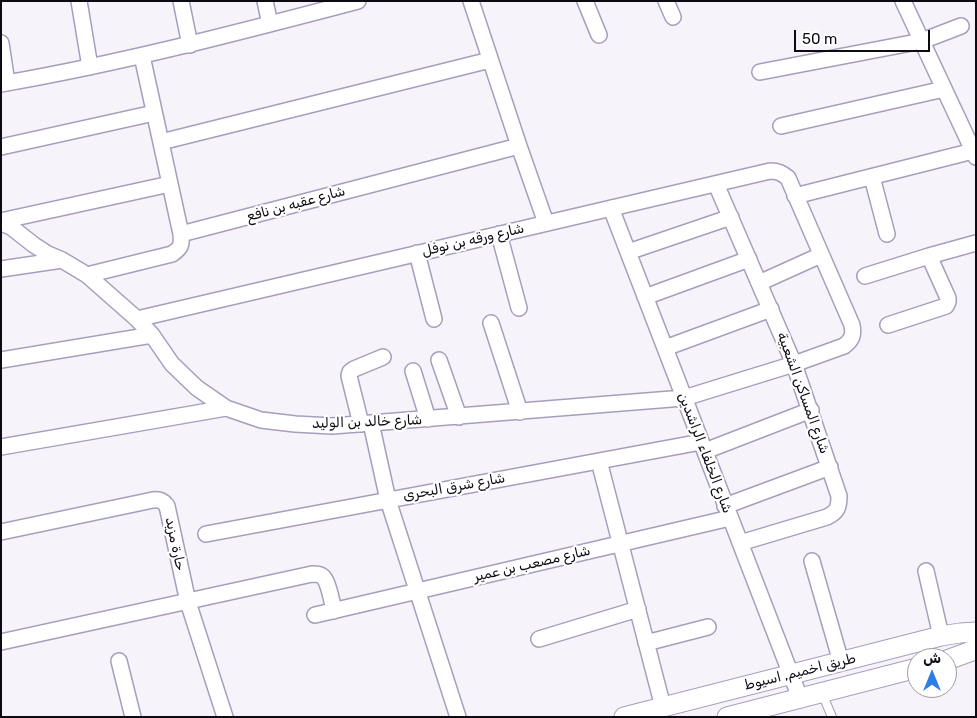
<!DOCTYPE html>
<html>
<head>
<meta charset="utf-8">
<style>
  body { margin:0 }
  #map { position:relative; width:977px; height:718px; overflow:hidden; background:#f6f4fa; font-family:Rubik,Cairo,sans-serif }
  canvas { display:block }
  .frame { position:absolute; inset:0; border:2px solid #0e0a14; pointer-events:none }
  .north { position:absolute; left:907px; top:648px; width:50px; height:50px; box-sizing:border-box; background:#fff; border:1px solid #9f9da1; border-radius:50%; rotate:0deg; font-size:14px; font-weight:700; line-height:20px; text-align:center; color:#0e0a14 }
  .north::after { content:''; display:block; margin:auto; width:18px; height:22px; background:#2e7ce8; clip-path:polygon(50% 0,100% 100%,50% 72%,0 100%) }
  .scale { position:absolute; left:794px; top:30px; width:136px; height:22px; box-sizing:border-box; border:2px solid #0e0a14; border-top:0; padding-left:6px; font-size:15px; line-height:18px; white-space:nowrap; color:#0e0a14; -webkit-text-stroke:4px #fff; paint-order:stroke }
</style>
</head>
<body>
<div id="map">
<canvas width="977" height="718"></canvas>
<div class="frame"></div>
<div class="north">ش</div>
<div class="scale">50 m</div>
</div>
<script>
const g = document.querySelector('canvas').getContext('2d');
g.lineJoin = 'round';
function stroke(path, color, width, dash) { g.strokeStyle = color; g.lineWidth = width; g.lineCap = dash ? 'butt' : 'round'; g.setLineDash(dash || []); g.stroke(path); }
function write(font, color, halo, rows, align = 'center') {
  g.font = font + ' Rubik,Cairo,sans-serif'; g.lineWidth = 4.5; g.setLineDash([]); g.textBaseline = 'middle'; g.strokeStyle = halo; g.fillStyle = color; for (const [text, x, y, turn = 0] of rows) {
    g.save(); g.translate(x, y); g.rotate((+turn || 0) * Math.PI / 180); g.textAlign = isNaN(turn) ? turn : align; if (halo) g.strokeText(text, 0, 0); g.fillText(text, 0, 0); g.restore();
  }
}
const service = new Path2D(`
  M 822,693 L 832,717`);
const minor = new Path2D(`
  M 79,1 L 90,67
  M 181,1 L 190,45
  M 265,1 L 270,24
  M 471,1 L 519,146 L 546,223
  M 585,1 L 599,35
  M 666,1 L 673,17
  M 903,1 L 976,157
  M 1,43 L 7,83
  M 760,72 L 922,41 L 961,26
  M 1,84 C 122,63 240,32 358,1
  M 781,126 L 944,89
  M 161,142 L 490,60
  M 1,147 L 154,113
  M 872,177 L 887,234
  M 716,184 L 794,364 L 839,496 C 839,508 837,512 827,517 L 740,543
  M 795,196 L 973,151
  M 611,208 L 800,698
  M 1,221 L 170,184
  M 1,223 L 11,227 L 34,245 L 48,254 L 62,260 L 87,275 L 137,319 L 152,335 L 172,364 L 197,388 L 226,408 L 261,420 L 295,424 L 332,426 L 371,423 L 684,398 L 794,364 L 844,346 C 852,340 854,335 852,325 L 788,178 C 782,173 778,171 770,171 L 137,319
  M 181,234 L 519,146
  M 499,234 L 519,308
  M 628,252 L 731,217
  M 417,253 L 434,319
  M 1,269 L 62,260
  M 87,275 L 172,254 C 181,248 182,245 181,234 L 142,56
  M 865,276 L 929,256 L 976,243
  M 759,283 L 821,255
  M 645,297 L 749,259
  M 491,323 L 520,412
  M 888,325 L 946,306 L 948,302 L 948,298 L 929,256
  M 665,348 L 771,309
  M 1,360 L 152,335
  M 439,360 L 459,417
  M 413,371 L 428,419
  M 371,423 L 388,500 L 458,717
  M 361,424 L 349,376 L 350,372 L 354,369 L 383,357
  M 1,447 L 226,408
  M 705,451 L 811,410
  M 599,461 L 663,707
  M 725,506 L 830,467
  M 1,532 L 153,500 C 160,499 163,501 167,506 L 188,602 L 225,717
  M 206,534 L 701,442
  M 812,561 L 841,662
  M 926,571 L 941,636
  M 315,615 L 730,518
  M 539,639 L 638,609
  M 1,642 L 312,574 C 317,574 321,574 324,578 C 329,584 332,602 334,611
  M 646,643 L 708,627
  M 119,661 L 133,717`);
const tertiary = new Path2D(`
  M 947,660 L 972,651 L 976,648
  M 624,717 L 941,636 L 960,633 L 976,632
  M 727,717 L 917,668`);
stroke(service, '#a89ebc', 10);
stroke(minor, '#a89ebc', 18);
stroke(tertiary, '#a89ebc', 21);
stroke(service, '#fff', 8);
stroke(minor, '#fff', 15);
stroke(tertiary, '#fff', 19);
write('14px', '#0e0a14', '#fff', [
  ["شارع عقبه بن نافع",296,204,-15],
  ["شارع ورقه بن نوفل",473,240,-13],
  ["شارع المساكن الشعبية",803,393,70],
  ["شارع خالد بن الوليد",367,422,-2],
  ["شارع الخلفاء الراشدين",705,453,69],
  ["شارع شرق البحرى",454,487,-10],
  ["حارة مزيد",175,544,78],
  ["شارع مصعب بن عمير",532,564,-13],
  ["طريق اخميم, اسيوط",800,672,-14]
]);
</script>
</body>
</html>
